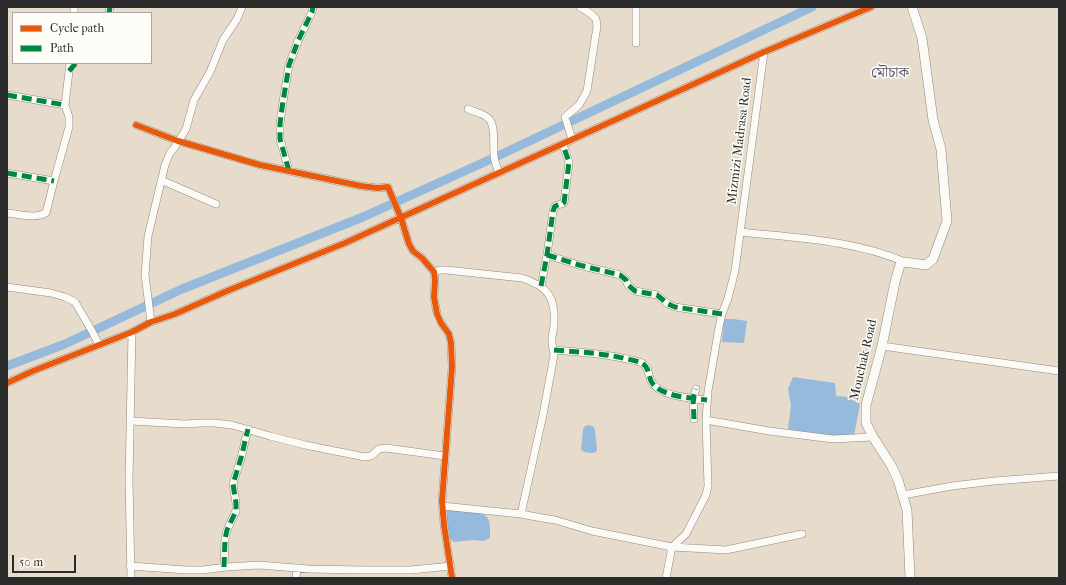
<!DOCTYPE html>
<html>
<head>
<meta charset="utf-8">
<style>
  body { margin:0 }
  #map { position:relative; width:1066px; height:585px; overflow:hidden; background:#e7dccb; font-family:"IM FELL French Canon",serif }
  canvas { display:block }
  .frame { position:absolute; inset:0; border:8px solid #2b2b2b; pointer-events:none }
  .legend { position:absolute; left:12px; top:12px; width:140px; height:52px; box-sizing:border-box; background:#fdfcf7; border:1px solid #a9a8a5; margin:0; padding:5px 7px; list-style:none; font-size:12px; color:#2b2b2b }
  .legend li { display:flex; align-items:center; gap:8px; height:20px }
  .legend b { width:20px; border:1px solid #a9a8a5 }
  .scale { position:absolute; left:12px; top:555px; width:64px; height:18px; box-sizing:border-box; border:2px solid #2b2b2b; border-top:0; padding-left:5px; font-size:12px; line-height:14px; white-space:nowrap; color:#2b2b2b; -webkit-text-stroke:3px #fdfcf7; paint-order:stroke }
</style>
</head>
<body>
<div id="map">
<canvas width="1066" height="585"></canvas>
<div class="frame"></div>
<ul class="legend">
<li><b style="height:5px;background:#e8590c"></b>Cycle path</li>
<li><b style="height:5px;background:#00873e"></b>Path</li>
</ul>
<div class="scale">50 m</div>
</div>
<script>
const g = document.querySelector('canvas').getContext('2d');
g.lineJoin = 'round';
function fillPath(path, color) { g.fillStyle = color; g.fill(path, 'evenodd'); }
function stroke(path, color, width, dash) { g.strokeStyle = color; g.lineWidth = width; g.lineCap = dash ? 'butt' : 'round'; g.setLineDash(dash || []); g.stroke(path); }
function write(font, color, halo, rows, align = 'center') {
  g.font = font + ' "IM FELL French Canon","Noto Serif Bengali",serif'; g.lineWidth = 3; g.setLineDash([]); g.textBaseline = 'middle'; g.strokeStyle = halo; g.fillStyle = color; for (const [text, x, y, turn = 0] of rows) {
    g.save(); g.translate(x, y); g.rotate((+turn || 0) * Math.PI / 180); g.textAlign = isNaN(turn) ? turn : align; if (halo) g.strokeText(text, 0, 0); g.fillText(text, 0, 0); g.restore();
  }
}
fillPath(new Path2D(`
  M 724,319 L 733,319 L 747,321 L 744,343 L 722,342 Z
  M 793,377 L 835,383 L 836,396 L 847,397 L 860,404 L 854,436 L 814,436 L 788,429 L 791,405 L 788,389 Z
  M 589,425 L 594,427 L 595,431 L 597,450 L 596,452 C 592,454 584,453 581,450 L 583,429 L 585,426 Z
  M 448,509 C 457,510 481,510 486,516 C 491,520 490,532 490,538 L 484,541 L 472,540 L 454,542 L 450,539 L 448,534 L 446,517 Z`), '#95badb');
stroke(new Path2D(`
  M 7,366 L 65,344 L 182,289 L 363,217 L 500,155 L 812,7`), '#95badb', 9);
const minor = new Path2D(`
  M 636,7 L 636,43
  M 74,13 L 74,7
  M 109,13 L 110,7
  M 7,95 L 65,105
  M 468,109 C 474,112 483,113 488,118 C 496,124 493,146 494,155 C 494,161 497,167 499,173
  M 136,125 L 178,141 L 260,165 L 361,186 L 377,188 L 388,187 L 401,218 L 409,244 L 413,251 L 422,258 L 434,272 L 435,280 L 434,297 L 437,314 L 441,323 L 449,334 L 451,343 L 452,367 L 442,501 L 444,525 L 452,578
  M 572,139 L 565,117 L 579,105 L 587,91 L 595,39 L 597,27 L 596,19 L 591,14 L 580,7
  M 289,171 L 280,139 L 280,124 L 282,108 L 289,65 L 298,41 L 312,12 L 313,7
  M 7,173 L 54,181
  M 161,180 L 216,204
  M 7,213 C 19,214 35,219 46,213 L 54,181 L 69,127 L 69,117 L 65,105 L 70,63
  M 740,232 C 796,238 854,240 905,262
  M 547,255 L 579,265 L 620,275 L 626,280 L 628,285 L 635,291 L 657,295 L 668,304 L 675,307 L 722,314
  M 434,272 L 440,270 L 446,270 L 522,278 C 547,286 556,297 554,324 C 554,330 551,337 552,343 C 552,347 554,350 554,355 L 543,415 L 521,514
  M 541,286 L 547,255 L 553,211 L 555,206 L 564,203 L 569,162 L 563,145
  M 7,287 L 51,293 L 65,297 L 75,302 L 92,331 L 99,345
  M 151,322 L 145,275 L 148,236 L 165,165 L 170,153 L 175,147 L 186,129 L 194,100 L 210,72 L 223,40 L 237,19 L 242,7
  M 882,346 L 1059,371
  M 554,350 C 579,352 603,353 627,359 C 632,360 638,361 642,363 C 649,367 648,374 651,381 C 659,397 692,398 707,400
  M 7,383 L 33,371 L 132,332 L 151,322 L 175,314 L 227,291 L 345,243 L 764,52 L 871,7
  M 694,419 L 693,398 L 696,389
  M 706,420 L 769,431 L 833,439 L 873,437
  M 131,421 L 185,424 L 201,423 L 214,423 L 232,425 L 270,436 L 305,445 L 365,457 L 371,456 L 379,449 L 386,448 L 445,456
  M 903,495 L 952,486 L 994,481 L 1059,476
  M 442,506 L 521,514 L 542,518 L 555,520 L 592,531 L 672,547 L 726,550 L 802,534
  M 130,566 L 186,570 L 203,570 L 227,567 L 259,565 L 309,569 L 363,570 L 411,570 L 451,566
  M 224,567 L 225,539 L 227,530 L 236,511 L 236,503 L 233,484 L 241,458 L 248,429
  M 131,578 L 129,480 L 132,332
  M 296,578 L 297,568
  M 666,578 L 672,547 L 686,534 L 706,495 L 708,486 L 706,420 L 708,391 L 719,327 L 722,314 L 728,298 L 735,271 L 764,52`);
const tertiary = new Path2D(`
  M 910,578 L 907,510 L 898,480 L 891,465 L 873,437 L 866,423 L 866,405 L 882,346 L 895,282 L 900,265 L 905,262 L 926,265 L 933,259 L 947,221 L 941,149 L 933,120 L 922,38 L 912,7`);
stroke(minor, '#8e8981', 8);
stroke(tertiary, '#8e8981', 10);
stroke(minor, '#fbfaf7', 7);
stroke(tertiary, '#fbfaf7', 9);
stroke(new Path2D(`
  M 109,13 L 110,7
  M 69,71 L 76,63
  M 7,95 L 65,105
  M 289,171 L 280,139 L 280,124 L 282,108 L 289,65 L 298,41 L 312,12 L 313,7
  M 7,173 L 54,181
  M 547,255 L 579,265 L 620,275 L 626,280 L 628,285 L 635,291 L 657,295 L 668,304 L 675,307 L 722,314
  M 541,286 L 547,255 L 553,211 L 555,206 L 564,203 L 569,162 L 563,145
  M 554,350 C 579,352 603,353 627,359 C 632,360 638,361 642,363 C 649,367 648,374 651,381 C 659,397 692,398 707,400
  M 694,419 L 693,398 L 696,389
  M 224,567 L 225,539 L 227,530 L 236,511 L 236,503 L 233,484 L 241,458 L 248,429`), '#00873e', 5, [10, 5]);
stroke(new Path2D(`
  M 136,125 L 178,141 L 260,165 L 361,186 L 377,188 L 388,187 L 401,218 L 409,244 L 413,251 L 422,258 L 434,272 L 435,280 L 434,297 L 437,314 L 441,323 L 449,334 L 451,343 L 452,367 L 442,501 L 444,525 L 452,578
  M 7,383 L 33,371 L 132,332 L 151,322 L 175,314 L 227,291 L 345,243 L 764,52 L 871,7`), '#e8590c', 6);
write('13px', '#2b2b2b', '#fdfcf7', [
  ["Mizmizi Madrasa Road",740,141,-83],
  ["Mouchak Road",864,360,-77]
]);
write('15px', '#5f5770', '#fdfcf7', [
  ["মৌচাক",890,73]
]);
</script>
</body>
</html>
